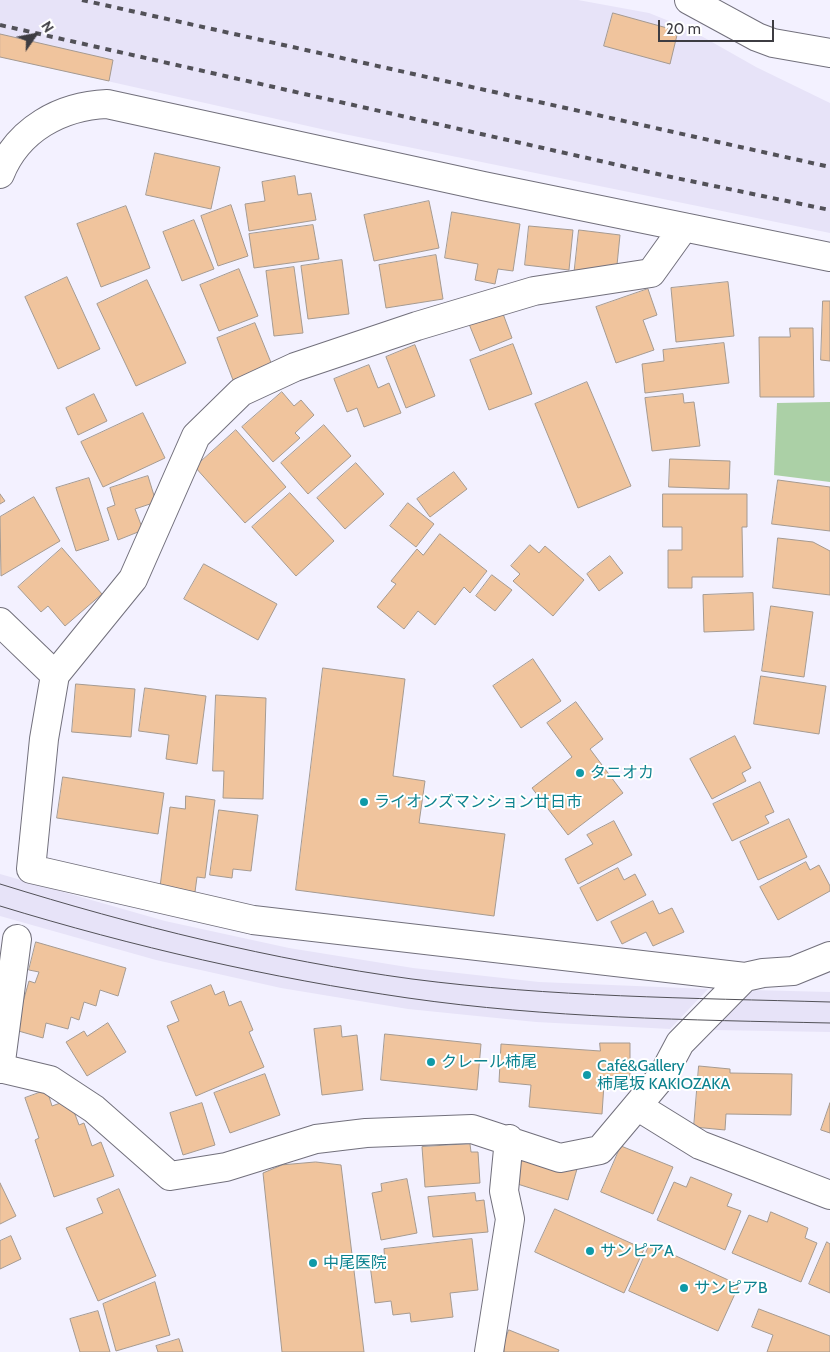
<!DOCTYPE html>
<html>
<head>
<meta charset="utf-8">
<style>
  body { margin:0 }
  #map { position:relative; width:830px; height:1352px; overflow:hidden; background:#f3f1ff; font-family:Cabin,sans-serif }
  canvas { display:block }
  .north { position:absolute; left:10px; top:10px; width:50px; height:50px; -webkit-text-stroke:4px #fff; paint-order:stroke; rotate:57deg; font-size:14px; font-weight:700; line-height:20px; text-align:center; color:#3d3c42 }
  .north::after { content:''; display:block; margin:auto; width:18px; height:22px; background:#3d3c42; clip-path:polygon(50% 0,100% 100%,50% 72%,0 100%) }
  .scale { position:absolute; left:658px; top:20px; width:116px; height:22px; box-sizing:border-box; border:2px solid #3d3c42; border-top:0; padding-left:6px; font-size:15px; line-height:18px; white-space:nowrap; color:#3d3c42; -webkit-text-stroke:4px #fff; paint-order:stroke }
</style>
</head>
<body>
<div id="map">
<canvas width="830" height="1352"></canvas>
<div class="north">N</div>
<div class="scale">20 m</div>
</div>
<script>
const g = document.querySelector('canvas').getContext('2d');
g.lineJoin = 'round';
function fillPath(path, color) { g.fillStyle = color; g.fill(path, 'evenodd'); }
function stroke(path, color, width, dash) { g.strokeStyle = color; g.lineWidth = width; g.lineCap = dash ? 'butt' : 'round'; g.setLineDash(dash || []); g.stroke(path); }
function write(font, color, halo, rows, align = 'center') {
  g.font = font + ' Cabin,"Noto Sans JP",sans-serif'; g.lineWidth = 4; g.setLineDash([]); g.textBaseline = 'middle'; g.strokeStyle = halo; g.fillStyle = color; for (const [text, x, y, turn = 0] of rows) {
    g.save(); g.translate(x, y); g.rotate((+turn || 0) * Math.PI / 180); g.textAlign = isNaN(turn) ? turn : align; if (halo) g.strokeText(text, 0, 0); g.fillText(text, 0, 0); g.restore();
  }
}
fillPath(new Path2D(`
  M 0,0 L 578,0 L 649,13 L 689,29 L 756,67 L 830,103 L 830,233 L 339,133 L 0,57 Z
  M 0,874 L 165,921 L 289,948 L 413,968 L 539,982 L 708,989 L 670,1029 L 536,1022 L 408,1009 L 281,988 L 156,960 L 0,916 Z
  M 751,990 L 830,992 L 830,1032 L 713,1030 Z`), '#e7e3f8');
fillPath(new Path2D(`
  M 830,402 L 830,482 L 774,475 L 777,403 Z`), '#abd0a6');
const building = new Path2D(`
  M 613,13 L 678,31 L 670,64 L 604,46 Z
  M 0,34 L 113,60 L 109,81 L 0,57 Z
  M 155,153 L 220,167 L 211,209 L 146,195 Z
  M 295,176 L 298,195 L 311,193 L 316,220 L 249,231 L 245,204 L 265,201 L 262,182 Z
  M 429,201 L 439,248 L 374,261 L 364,215 Z
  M 231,205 L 248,256 L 218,266 L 201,216 Z
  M 126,206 L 150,268 L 101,287 L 77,224 Z
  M 452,212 L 520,224 L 513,271 L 498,269 L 495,284 L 475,280 L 478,264 L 445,258 Z
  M 194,220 L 214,269 L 182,281 L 163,232 Z
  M 313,225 L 319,259 L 254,268 L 249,234 Z
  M 529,226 L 573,230 L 569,270 L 525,265 Z
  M 579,230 L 620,235 L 616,275 L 574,276 Z
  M 436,255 L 443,299 L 386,308 L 379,265 Z
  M 342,260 L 349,314 L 308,319 L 301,266 Z
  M 294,267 L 303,333 L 274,336 L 266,271 Z
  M 239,269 L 258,316 L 219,331 L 200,285 Z
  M 67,277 L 100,349 L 58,369 L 25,297 Z
  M 147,280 L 186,363 L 136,386 L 97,304 Z
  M 728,282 L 734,336 L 676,342 L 671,288 Z
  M 648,289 L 657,315 L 643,320 L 654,350 L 616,363 L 596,307 Z
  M 823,301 L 830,301 L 830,361 L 821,360 Z
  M 502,311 L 512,338 L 480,351 L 469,324 Z
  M 255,323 L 272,365 L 233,380 L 217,338 Z
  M 790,328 L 813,328 L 814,397 L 760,397 L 759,337 L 790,337 Z
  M 724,343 L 729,383 L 645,393 L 642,364 L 664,361 L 663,350 Z
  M 513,344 L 532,394 L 489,410 L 470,360 Z
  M 415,345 L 435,396 L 406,408 L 386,357 Z
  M 369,365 L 378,388 L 389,383 L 401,413 L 364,427 L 357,408 L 347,412 L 334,379 Z
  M 587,382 L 631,486 L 578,508 L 535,404 Z
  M 282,392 L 294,406 L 301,400 L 314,415 L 295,433 L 300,438 L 273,462 L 242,427 Z
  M 94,394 L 107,421 L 78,435 L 66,408 Z
  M 683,394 L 684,403 L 694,402 L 700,446 L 652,451 L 645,398 Z
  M 143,413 L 165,458 L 103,487 L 81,442 Z
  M 324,425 L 351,456 L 308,494 L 281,463 Z
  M 236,430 L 286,487 L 245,523 L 195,467 Z
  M 670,459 L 730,461 L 729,489 L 669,487 Z
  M 356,463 L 384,494 L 345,529 L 317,498 Z
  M 454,472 L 467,489 L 430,517 L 417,499 Z
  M 148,476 L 156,502 L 135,509 L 143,530 L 118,540 L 107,508 L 115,505 L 110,488 Z
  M 89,478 L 109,540 L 76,551 L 56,488 Z
  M 778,480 L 830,487 L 830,531 L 772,524 Z
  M 290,493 L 334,541 L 296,576 L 252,527 Z
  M 0,494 L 5,501 L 0,504 Z
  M 663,494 L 747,494 L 747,527 L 742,527 L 743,577 L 692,577 L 692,588 L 668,588 L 668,550 L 682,550 L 682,527 L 663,527 Z
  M 34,497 L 60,541 L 1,576 L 0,517 Z
  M 408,503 L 434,524 L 416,547 L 390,526 Z
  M 440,534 L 487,571 L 470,593 L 464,587 L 435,625 L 418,611 L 404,629 L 377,607 L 396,584 L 391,581 L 417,549 L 423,555 Z
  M 778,538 L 813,542 L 830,551 L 830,595 L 773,588 Z
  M 530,545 L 539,553 L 545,546 L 584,580 L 553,616 L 513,581 L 520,574 L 511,566 Z
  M 62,548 L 102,594 L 65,626 L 48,606 L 41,612 L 18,587 Z
  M 610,556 L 623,573 L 599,591 L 587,574 Z
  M 204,564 L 277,604 L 258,640 L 184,599 Z
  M 492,575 L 512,590 L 495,611 L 476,596 Z
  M 753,593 L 754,630 L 704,632 L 703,595 Z
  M 771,606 L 813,612 L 804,677 L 762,671 Z
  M 533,659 L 561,701 L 521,728 L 493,686 Z
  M 323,668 L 405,679 L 393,776 L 425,781 L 419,823 L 505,834 L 494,916 L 296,890 Z
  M 761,676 L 826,686 L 819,734 L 754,724 Z
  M 76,684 L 135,689 L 131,737 L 72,732 Z
  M 145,688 L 206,696 L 197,764 L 166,759 L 169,735 L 139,731 Z
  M 216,695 L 266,698 L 263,799 L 223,798 L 224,771 L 213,771 Z
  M 576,702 L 603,739 L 590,749 L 623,793 L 568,835 L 532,788 L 572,757 L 547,723 Z
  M 735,736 L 751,768 L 742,773 L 746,781 L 712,799 L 690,759 Z
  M 63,777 L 164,793 L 158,834 L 57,818 Z
  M 760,782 L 774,812 L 765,816 L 769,823 L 732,841 L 713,804 Z
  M 186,796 L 215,800 L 205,878 L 197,877 L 195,892 L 160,887 L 170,807 L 185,809 Z
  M 219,810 L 258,815 L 251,871 L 233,869 L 232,878 L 210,875 Z
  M 789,819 L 807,857 L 758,880 L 740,842 Z
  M 614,821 L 632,855 L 578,884 L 565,859 L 593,844 L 587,835 Z
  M 806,862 L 810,870 L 819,865 L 830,886 L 830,891 L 778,920 L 760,887 Z
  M 618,868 L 624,880 L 635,874 L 646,895 L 597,921 L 580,888 Z
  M 653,901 L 659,914 L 672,908 L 684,932 L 653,946 L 646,932 L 622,944 L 611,922 Z
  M 36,942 L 126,968 L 118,996 L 100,990 L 96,1006 L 84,1002 L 79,1020 L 71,1017 L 68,1029 L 46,1023 L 43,1038 L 15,1030 L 29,981 L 35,983 L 39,972 L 29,970 Z
  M 211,985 L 215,995 L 224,991 L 229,1006 L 241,1001 L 253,1030 L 249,1032 L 264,1067 L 196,1096 L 167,1026 L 179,1021 L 171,1002 Z
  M 108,1023 L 126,1052 L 87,1076 L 66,1042 L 84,1031 L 87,1036 Z
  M 341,1026 L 342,1037 L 357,1035 L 363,1090 L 322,1095 L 314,1029 Z
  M 385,1034 L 481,1044 L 477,1090 L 381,1080 Z
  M 600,1043 L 630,1043 L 630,1081 L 600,1081 L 600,1084 L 604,1084 L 602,1114 L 529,1107 L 531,1085 L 499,1082 L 501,1044 L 600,1051 Z
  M 699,1066 L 730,1069 L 730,1073 L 792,1074 L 791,1115 L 726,1114 L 725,1130 L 694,1127 Z
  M 265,1074 L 280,1115 L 230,1133 L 214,1093 Z
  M 47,1090 L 52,1106 L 66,1101 L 73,1109 L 79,1125 L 84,1123 L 92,1146 L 101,1142 L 114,1176 L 54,1197 L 35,1140 L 39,1138 L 25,1098 Z
  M 202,1103 L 215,1145 L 183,1155 L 170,1113 Z
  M 830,1103 L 830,1133 L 821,1130 Z
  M 470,1144 L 471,1152 L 478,1152 L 480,1183 L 425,1187 L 422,1147 Z
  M 621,1146 L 673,1167 L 653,1214 L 601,1192 Z
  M 517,1150 L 577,1169 L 568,1200 L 508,1181 Z
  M 316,1162 L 341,1165 L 364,1352 L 282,1352 L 263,1173 L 282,1165 Z
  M 691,1177 L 732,1194 L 727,1206 L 741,1211 L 725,1250 L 657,1220 L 674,1182 L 686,1187 Z
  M 407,1179 L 417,1233 L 381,1240 L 372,1193 L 382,1191 L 381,1184 Z
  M 0,1183 L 16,1216 L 0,1224 Z
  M 119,1189 L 156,1276 L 98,1301 L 66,1228 L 103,1213 L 97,1199 Z
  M 475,1193 L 476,1201 L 484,1200 L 488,1232 L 433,1237 L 428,1197 Z
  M 555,1209 L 644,1249 L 624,1293 L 535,1252 Z
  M 771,1212 L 808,1228 L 805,1238 L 817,1243 L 801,1282 L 732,1253 L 749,1215 L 767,1222 Z
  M 11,1236 L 21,1259 L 0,1269 L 0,1241 Z
  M 472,1239 L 478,1290 L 450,1293 L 453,1317 L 411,1322 L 410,1313 L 393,1315 L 391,1301 L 375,1303 L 370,1265 L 385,1264 L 384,1249 Z
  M 827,1242 L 830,1244 L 830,1293 L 809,1284 Z
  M 650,1244 L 739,1285 L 718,1331 L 629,1291 Z
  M 155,1282 L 170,1335 L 116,1351 L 103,1304 Z
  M 759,1309 L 830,1336 L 830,1352 L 767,1352 L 773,1335 L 752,1327 Z
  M 98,1311 L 110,1352 L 80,1352 L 70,1319 Z
  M 509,1330 L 559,1350 L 558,1352 L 504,1352 L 504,1343 Z
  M 179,1339 L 183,1352 L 158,1352 L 156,1346 Z`);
fillPath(building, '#f0c49d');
stroke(building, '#a59a91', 1);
const minor = new Path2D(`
  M 689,0 L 757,37 L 773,43 L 830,53
  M 0,174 C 18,129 61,106 107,104 L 483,186 L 830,257
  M 684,227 L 651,273 L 534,291 L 417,326 L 295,367 L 241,392 L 196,436 L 133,579 L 55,675 L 44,739 L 31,869 L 253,920 L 745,977 L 763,973 L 793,971 L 830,956
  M 0,622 L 55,675
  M 0,1068 L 50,1080 L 94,1109 L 170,1176 L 226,1167 L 316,1139 L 366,1133 L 472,1129 L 560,1158 L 600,1150 L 663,1075 L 680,1043 L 745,977
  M 0,1069 L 17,939
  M 637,1106 L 700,1145 L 830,1195
  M 489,1352 L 510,1219 L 504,1191 L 509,1139`);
stroke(minor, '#72707c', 30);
stroke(minor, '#fff', 28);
stroke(new Path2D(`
  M 0,884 C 135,926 272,960 412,979 C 551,997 690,998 830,1002
  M 0,906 C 134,947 270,978 408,998 C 547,1018 689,1020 830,1023`), '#525158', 1);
stroke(new Path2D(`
  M 82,0 L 830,167
  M 0,25 L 671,177 L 830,210`), '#525158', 4, [6, 6]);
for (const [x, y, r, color] of [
  [580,773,5,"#0f9aa8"],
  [364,802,5,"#0f9aa8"],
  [431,1062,5,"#0f9aa8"],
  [587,1075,5,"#0f9aa8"],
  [590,1251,5,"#0f9aa8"],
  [313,1263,5,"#0f9aa8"],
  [684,1288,5,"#0f9aa8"]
]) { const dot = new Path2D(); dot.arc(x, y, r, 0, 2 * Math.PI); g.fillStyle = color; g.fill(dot); stroke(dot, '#fff', 2); }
write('16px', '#0d838f', '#fff', [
  ["タニオカ",590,773],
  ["ライオンズマンション廿日市",374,802],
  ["クレール柿尾",441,1062],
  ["Café&Gallery",597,1066],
  ["柿尾坂 KAKIOZAKA",597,1084],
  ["サンピアA",600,1251],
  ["中尾医院",323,1263],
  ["サンピアB",694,1288]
], 'left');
</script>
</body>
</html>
